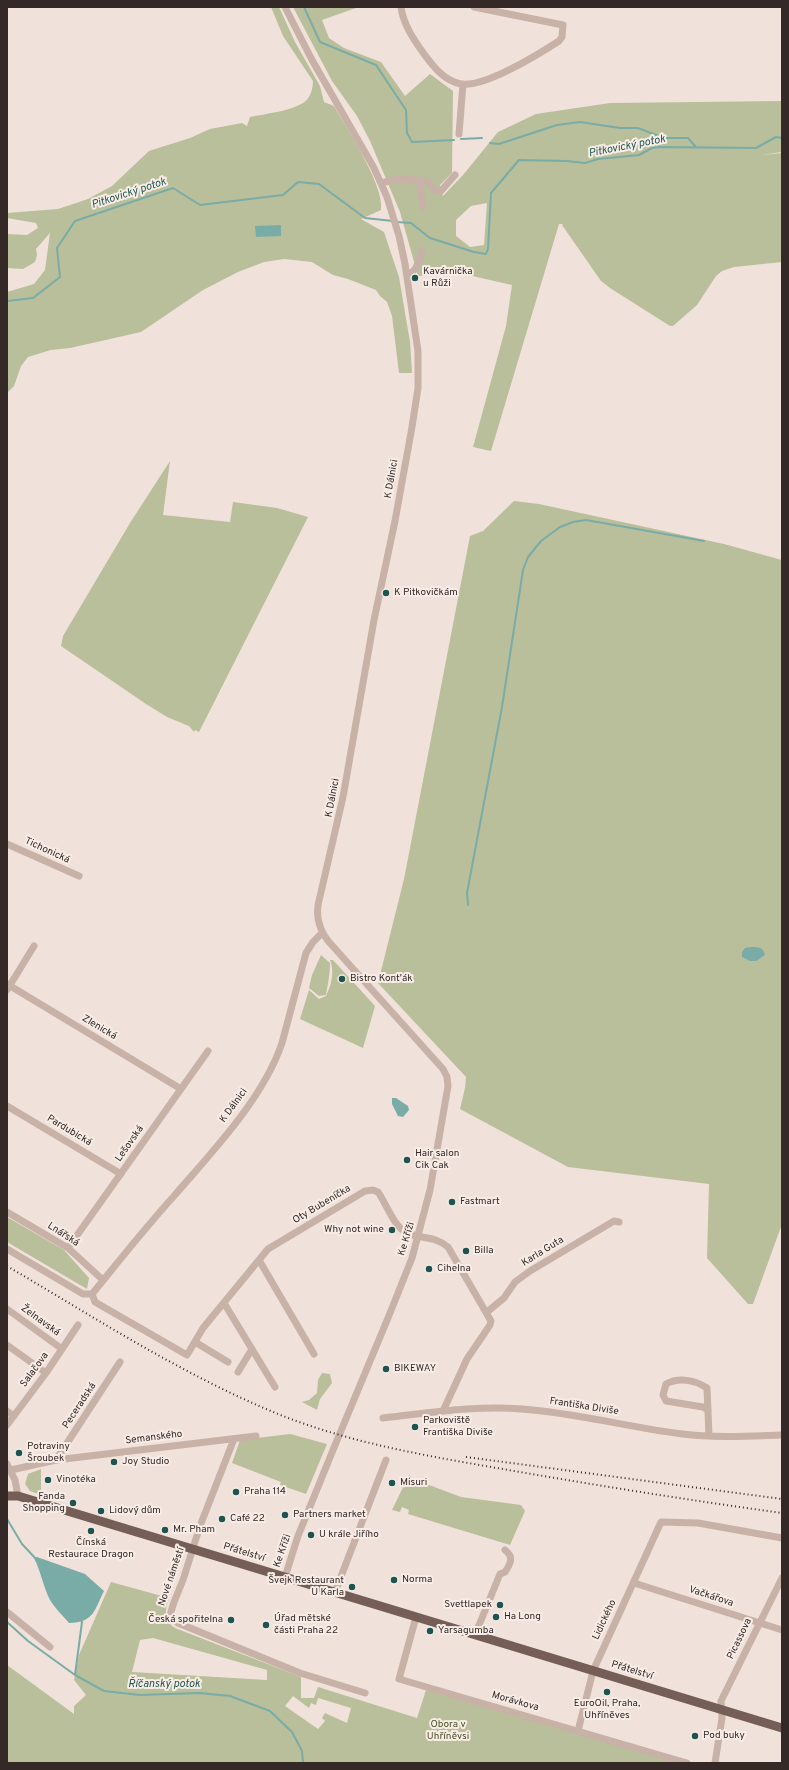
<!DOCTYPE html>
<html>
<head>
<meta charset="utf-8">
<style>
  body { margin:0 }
  #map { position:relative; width:789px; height:1770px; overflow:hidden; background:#f0e2da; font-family:Overpass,sans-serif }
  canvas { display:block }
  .frame { position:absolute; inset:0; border:8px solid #342927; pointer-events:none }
</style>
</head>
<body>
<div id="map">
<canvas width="789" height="1770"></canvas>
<div class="frame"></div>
</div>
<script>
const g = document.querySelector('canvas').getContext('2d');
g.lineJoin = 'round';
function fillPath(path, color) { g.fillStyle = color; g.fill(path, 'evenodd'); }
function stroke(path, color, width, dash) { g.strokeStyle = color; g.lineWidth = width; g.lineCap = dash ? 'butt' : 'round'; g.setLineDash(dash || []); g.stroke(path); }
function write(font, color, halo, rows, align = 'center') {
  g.font = font + ' Overpass,sans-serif'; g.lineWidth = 4; g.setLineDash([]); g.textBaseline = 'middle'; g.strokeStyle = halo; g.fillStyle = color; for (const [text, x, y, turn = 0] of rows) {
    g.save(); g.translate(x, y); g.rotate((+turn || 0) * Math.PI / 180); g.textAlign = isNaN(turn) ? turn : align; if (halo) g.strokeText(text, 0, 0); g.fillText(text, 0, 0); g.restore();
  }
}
fillPath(new Path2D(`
  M 271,7 L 279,7 L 295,42 L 320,86 L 324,102 L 334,106 C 347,129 385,186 381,210 L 361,219 L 384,232 L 399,277 L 410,342 L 412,373 L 399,373 L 392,316 L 387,302 L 380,296 L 376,290 L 348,279 L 333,275 L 312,262 L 284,259 L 264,262 L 238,272 L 203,290 L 141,332 L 70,348 L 51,350 L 28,357 L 21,366 L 14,386 L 7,393 L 7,292 L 34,284 L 45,270 L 50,233 L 36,249 L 37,255 L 35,262 L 23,269 L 7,268 L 7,234 L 27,235 L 38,228 L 36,223 L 7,218 L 7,213 L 58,209 L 88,199 L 112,186 L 149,151 L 190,138 L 210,129 L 242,123 L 247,126 L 250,117 C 265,114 290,111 303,103 C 310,99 313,89 313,81 L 283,36 Z
  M 293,7 L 359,7 L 322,20 L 329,38 L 344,48 L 381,62 L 405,96 L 430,74 L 453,91 L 452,173 L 440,185 L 443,196 L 463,175 L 498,132 L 536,114 L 610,103 L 782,101 L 782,152 L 761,155 L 782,153 L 782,262 L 734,267 L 722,271 L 716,276 L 697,305 L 673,326 L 670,326 L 610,288 L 601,281 L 562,225 L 563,224 L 559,224 L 491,451 L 473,447 L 506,326 L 512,285 L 459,273 L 418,276 L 400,212 L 370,141 L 357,116 L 332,81 ZM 487,203 L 484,245 L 470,247 L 456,236 L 456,220 L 471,206 Z
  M 170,461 L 163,515 L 230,522 L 233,502 L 277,508 L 308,517 L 199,732 L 195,730 L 194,732 L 189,726 L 167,717 L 146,704 L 61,646 L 63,636 L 130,523 Z
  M 514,501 L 539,504 L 724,544 L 782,560 L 782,1224 L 753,1304 L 748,1304 L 707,1258 L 709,1184 L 568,1167 L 460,1109 L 465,1088 L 466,1077 L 378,983 L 404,879 L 470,536 L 483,531 Z
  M 321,955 L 330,963 C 330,974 328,983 326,995 L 319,996 L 309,988 L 312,975 Z
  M 330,960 L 333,960 L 375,1006 L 363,1048 L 300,1019 L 309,990 L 319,999 L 326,996 C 331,985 335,972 330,960 Z
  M 7,1217 L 64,1250 L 89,1278 L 87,1289 L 7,1242 Z
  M 322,1373 L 330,1374 L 332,1383 L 320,1399 L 317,1410 L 302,1402 L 309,1400 L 317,1393 L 318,1380 Z
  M 290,1434 L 327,1444 L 306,1494 L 280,1485 L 281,1482 L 232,1463 L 240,1440 Z
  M 41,1469 L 41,1495 L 30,1491 L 25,1484 L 28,1474 Z
  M 409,1475 L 413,1479 L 461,1497 L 521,1505 L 525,1511 L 510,1545 L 408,1514 L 409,1510 L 402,1507 L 400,1512 L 392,1510 Z
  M 111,1582 L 169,1598 C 165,1611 163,1620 175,1628 L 301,1677 L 301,1698 L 314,1698 L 318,1687 L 417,1718 L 426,1690 L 679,1763 L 9,1763 L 7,1761 L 7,1665 L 74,1714 L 74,1706 L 86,1695 L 74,1680 L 79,1655 ZM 153,1638 L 267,1670 L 267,1680 L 132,1672 L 140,1640 ZM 293,1696 L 309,1708 L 311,1703 L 316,1705 L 318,1698 L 351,1708 L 347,1723 L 325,1713 L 322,1718 L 325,1721 L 318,1729 L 285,1706 Z`), '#b8bf9a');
fillPath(new Path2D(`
  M 281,225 L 281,236 L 256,237 L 255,226 Z
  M 752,947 C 759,947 763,947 765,955 L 756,961 L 750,961 L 742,957 L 742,952 L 745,948 Z
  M 392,1098 L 396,1098 L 408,1106 L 409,1110 L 403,1117 L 398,1116 L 392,1104 Z
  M 37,1557 L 85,1574 L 104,1591 C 94,1611 94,1622 69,1623 C 63,1616 55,1608 50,1600 C 43,1586 41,1572 34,1558 Z`), '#7aaca7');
stroke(new Path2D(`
  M 304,7 L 320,42 L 376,65 L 406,110 L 407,133 L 412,142 L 454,140
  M 654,134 L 659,147
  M 461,139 L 482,138
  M 490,143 L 499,144 L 557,125 L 580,122 L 620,128 L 638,128 L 664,138 L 688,138 L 695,146
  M 397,222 L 411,223 L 430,238 L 474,252 L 486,254 L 488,249 L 491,193 L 519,160 L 566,161 L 585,163 L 598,159 L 639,155 L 652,148 L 660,147 L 756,148 L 776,137 L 782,138
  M 7,301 L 33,298 L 60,277 L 57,248 L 75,221 L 173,188 L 200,205 L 283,195 L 298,182 L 319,184 L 365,218 L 393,221
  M 468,905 L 467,893 L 502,707 L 523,570 L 528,557 L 541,541 L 560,527 L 573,522 L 586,520 L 704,541
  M 7,1519 L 22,1544 L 37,1560
  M 81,1620 L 82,1622 L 75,1675 L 104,1691 L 140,1695 L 199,1693 L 230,1696 L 270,1711 L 292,1732 L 302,1751 L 303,1763
  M 7,1622 L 28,1641 L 75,1675`), '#7aaca7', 2);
stroke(new Path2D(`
  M 401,7 C 403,24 414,40 424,54 C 433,66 444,81 461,84 C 484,88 539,54 559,41 L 562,37 L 563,25 L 474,7
  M 459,134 L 463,84
  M 419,180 L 423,207
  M 381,183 L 398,179 L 427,181 L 435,191 L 441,191 L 455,175
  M 407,274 C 417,273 419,259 422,251
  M 7,844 L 79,876
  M 7,984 L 181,1089
  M 7,990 L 34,946
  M 7,1106 L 121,1174
  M 7,1212 L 68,1248 L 103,1280
  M 68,1248 L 208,1051
  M 7,1249 L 83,1294 L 92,1294
  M 259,1260 L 314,1354
  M 92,1294 L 95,1302 L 187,1355 L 203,1328 L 268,1249 L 365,1191 L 373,1190 L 378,1192 C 386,1203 394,1227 407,1233 C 420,1239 436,1236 448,1247 L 491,1321 L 490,1325 L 467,1359 L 443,1411
  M 92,1294 C 119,1261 145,1228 174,1196 C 212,1152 263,1099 282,1043 L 306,953 L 313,942 L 322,933
  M 224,1303 L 275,1387
  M 7,1309 L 62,1349
  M 487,1312 L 504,1298 L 515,1282 L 530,1271 L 614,1221 L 619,1222
  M 195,1342 L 228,1362
  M 7,1345 L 46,1373
  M 238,1372 L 252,1349
  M 708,1410 L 703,1407 L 666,1401 L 663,1395 L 666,1384 C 679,1377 695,1380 707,1388 L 709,1436
  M 7,1411 L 14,1416
  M 383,1418 C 429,1413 476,1405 522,1409 C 576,1413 628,1427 682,1434 C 715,1438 749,1436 782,1435
  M 7,1425 L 46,1373 L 78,1325
  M 234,1439 L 200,1526 L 183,1580 L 174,1602 L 170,1615 L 178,1623 L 300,1673 L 365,1693
  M 56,1460 L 120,1362
  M 7,1464 L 15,1480 L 18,1496
  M 11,1470 L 56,1460 L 256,1436
  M 285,1577 L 298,1536 L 333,1450 L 388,1318 L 412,1258 L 430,1190 L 448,1086 L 447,1077 L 443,1069 L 329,942 C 320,931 316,920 318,905 L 343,797 L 374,620 L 395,521 L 412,427 L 418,388 L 418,351 L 405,264 L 399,236 L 387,197 L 374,168 L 312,60 L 285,7
  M 634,1583 L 782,1630
  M 335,1592 L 386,1460
  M 7,1612 L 50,1647
  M 416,1617 L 399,1679 L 687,1763
  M 475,1635 L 500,1574 L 505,1572 C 511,1563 514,1557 505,1550
  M 578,1731 L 593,1671 L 661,1522 L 698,1523 L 782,1538
  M 715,1763 L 722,1718 L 721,1701 L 782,1578`), '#c8b1a6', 7);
stroke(new Path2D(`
  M 7,1496 L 18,1496 L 782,1728`), '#765e58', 9);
stroke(new Path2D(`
  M 7,1266 C 97,1319 186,1377 283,1416 C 360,1446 440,1458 520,1472 C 607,1487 695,1501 782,1513
  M 466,1457 L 782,1499`), '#342927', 2, [1, 3]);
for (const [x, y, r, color] of [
  [415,278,4,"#1e5450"],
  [386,593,4,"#1e5450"],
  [342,979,4,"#1e5450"],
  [407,1160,4,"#1e5450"],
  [452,1202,4,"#1e5450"],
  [392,1230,4,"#1e5450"],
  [466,1251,4,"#1e5450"],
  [429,1269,4,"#1e5450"],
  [386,1369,4,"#1e5450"],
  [415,1427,4,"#1e5450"],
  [19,1453,4,"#1e5450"],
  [114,1462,4,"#1e5450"],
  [48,1480,4,"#1e5450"],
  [392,1483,4,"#1e5450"],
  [236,1492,4,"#1e5450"],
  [73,1503,4,"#1e5450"],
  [101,1511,4,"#1e5450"],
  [285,1515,4,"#1e5450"],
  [222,1519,4,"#1e5450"],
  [165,1530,4,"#1e5450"],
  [91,1531,4,"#1e5450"],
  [311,1535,4,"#1e5450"],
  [394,1580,4,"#1e5450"],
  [352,1587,4,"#1e5450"],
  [500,1605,4,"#1e5450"],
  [496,1617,4,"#1e5450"],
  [231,1620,4,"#1e5450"],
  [266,1625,4,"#1e5450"],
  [430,1631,4,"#1e5450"],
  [607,1692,4,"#1e5450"],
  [695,1736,4,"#1e5450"]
]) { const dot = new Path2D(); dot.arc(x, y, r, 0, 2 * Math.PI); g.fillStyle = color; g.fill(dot); stroke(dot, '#f8ede6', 1.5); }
write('10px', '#342927', '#f8ede6', [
  ["Kavárnička",423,272],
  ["u Růži",423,284],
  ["K Pitkovičkám",394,593],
  ["Bistro Kont'ák",350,979],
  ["Hair salon",415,1154],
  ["Cik Cak",415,1166],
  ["Fastmart",460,1202],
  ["Why not wine",384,1230,"right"],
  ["Billa",474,1251],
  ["Cihelna",437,1269],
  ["BIKEWAY",394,1369],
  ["Parkoviště",423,1421],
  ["Františka Diviše",423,1433],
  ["Potraviny",27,1447],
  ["Šroubek",27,1459],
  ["Joy Studio",122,1462],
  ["Vinotéka",56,1480],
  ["Misuri",400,1483],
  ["Praha 114",244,1492],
  ["Fanda",65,1497,"right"],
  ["Shopping",65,1509,"right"],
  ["Lidový dům",109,1511],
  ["Partners market",293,1515],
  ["Café 22",230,1519],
  ["Mr. Pham",173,1530],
  ["U krále Jiřího",319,1535],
  ["Čínská",91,1543,"center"],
  ["Restaurace Dragon",91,1555,"center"],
  ["Norma",402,1580],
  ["Švejk Restaurant",344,1581,"right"],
  ["U Karla",344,1593,"right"],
  ["Svettlapek",492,1605,"right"],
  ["Ha Long",504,1617],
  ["Úřad mětské",274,1619],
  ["části Praha 22",274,1631],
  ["Česká spořitelna",223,1620,"right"],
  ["Yarsagumba",438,1631],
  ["EuroOil, Praha,",607,1704,"center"],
  ["Uhříněves",607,1716,"center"],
  ["Pod buky",703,1736]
], 'left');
write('10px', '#342927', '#f8ede6', [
  ["K Dálnici",392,479,-80],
  ["K Dálnici",333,798,-79],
  ["Tichonická",47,851,25],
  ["Zlenická",99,1028,31],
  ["K Dálnici",234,1106,-54],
  ["Pardubická",69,1131,31],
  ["Lešovská",130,1144,-55],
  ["Oty Bubeníčka",322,1205,-31],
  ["Lnářská",63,1235,33],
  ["Ke Kříži",407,1239,-73],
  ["Karla Guta",543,1252,-32],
  ["Želnavská",40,1321,36],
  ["Salačova",35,1370,-54],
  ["Peceradská",80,1406,-57],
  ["Františka Diviše",584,1407,9],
  ["Semanského",154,1438,-7],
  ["Ke Kříži",283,1551,-71],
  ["Přátelství",244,1553,17],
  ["Nové náměstí",172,1577,-71],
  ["Vačkářova",711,1597,18],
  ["Lidického",605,1620,-65],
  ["Picassova",740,1639,-64],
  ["Přátelství",632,1671,17],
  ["Morávkova",515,1702,16]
]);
write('10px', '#49512b', '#f8ede6', [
  ["Obora v",448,1725],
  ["Uhříněvsi",448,1737]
]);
write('italic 11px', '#1e5450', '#f8ede6', [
  ["Pitkovický potok",627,147,-11],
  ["Pitkovický potok",129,194,-18],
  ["Říčanský potok",164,1685]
]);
</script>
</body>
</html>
